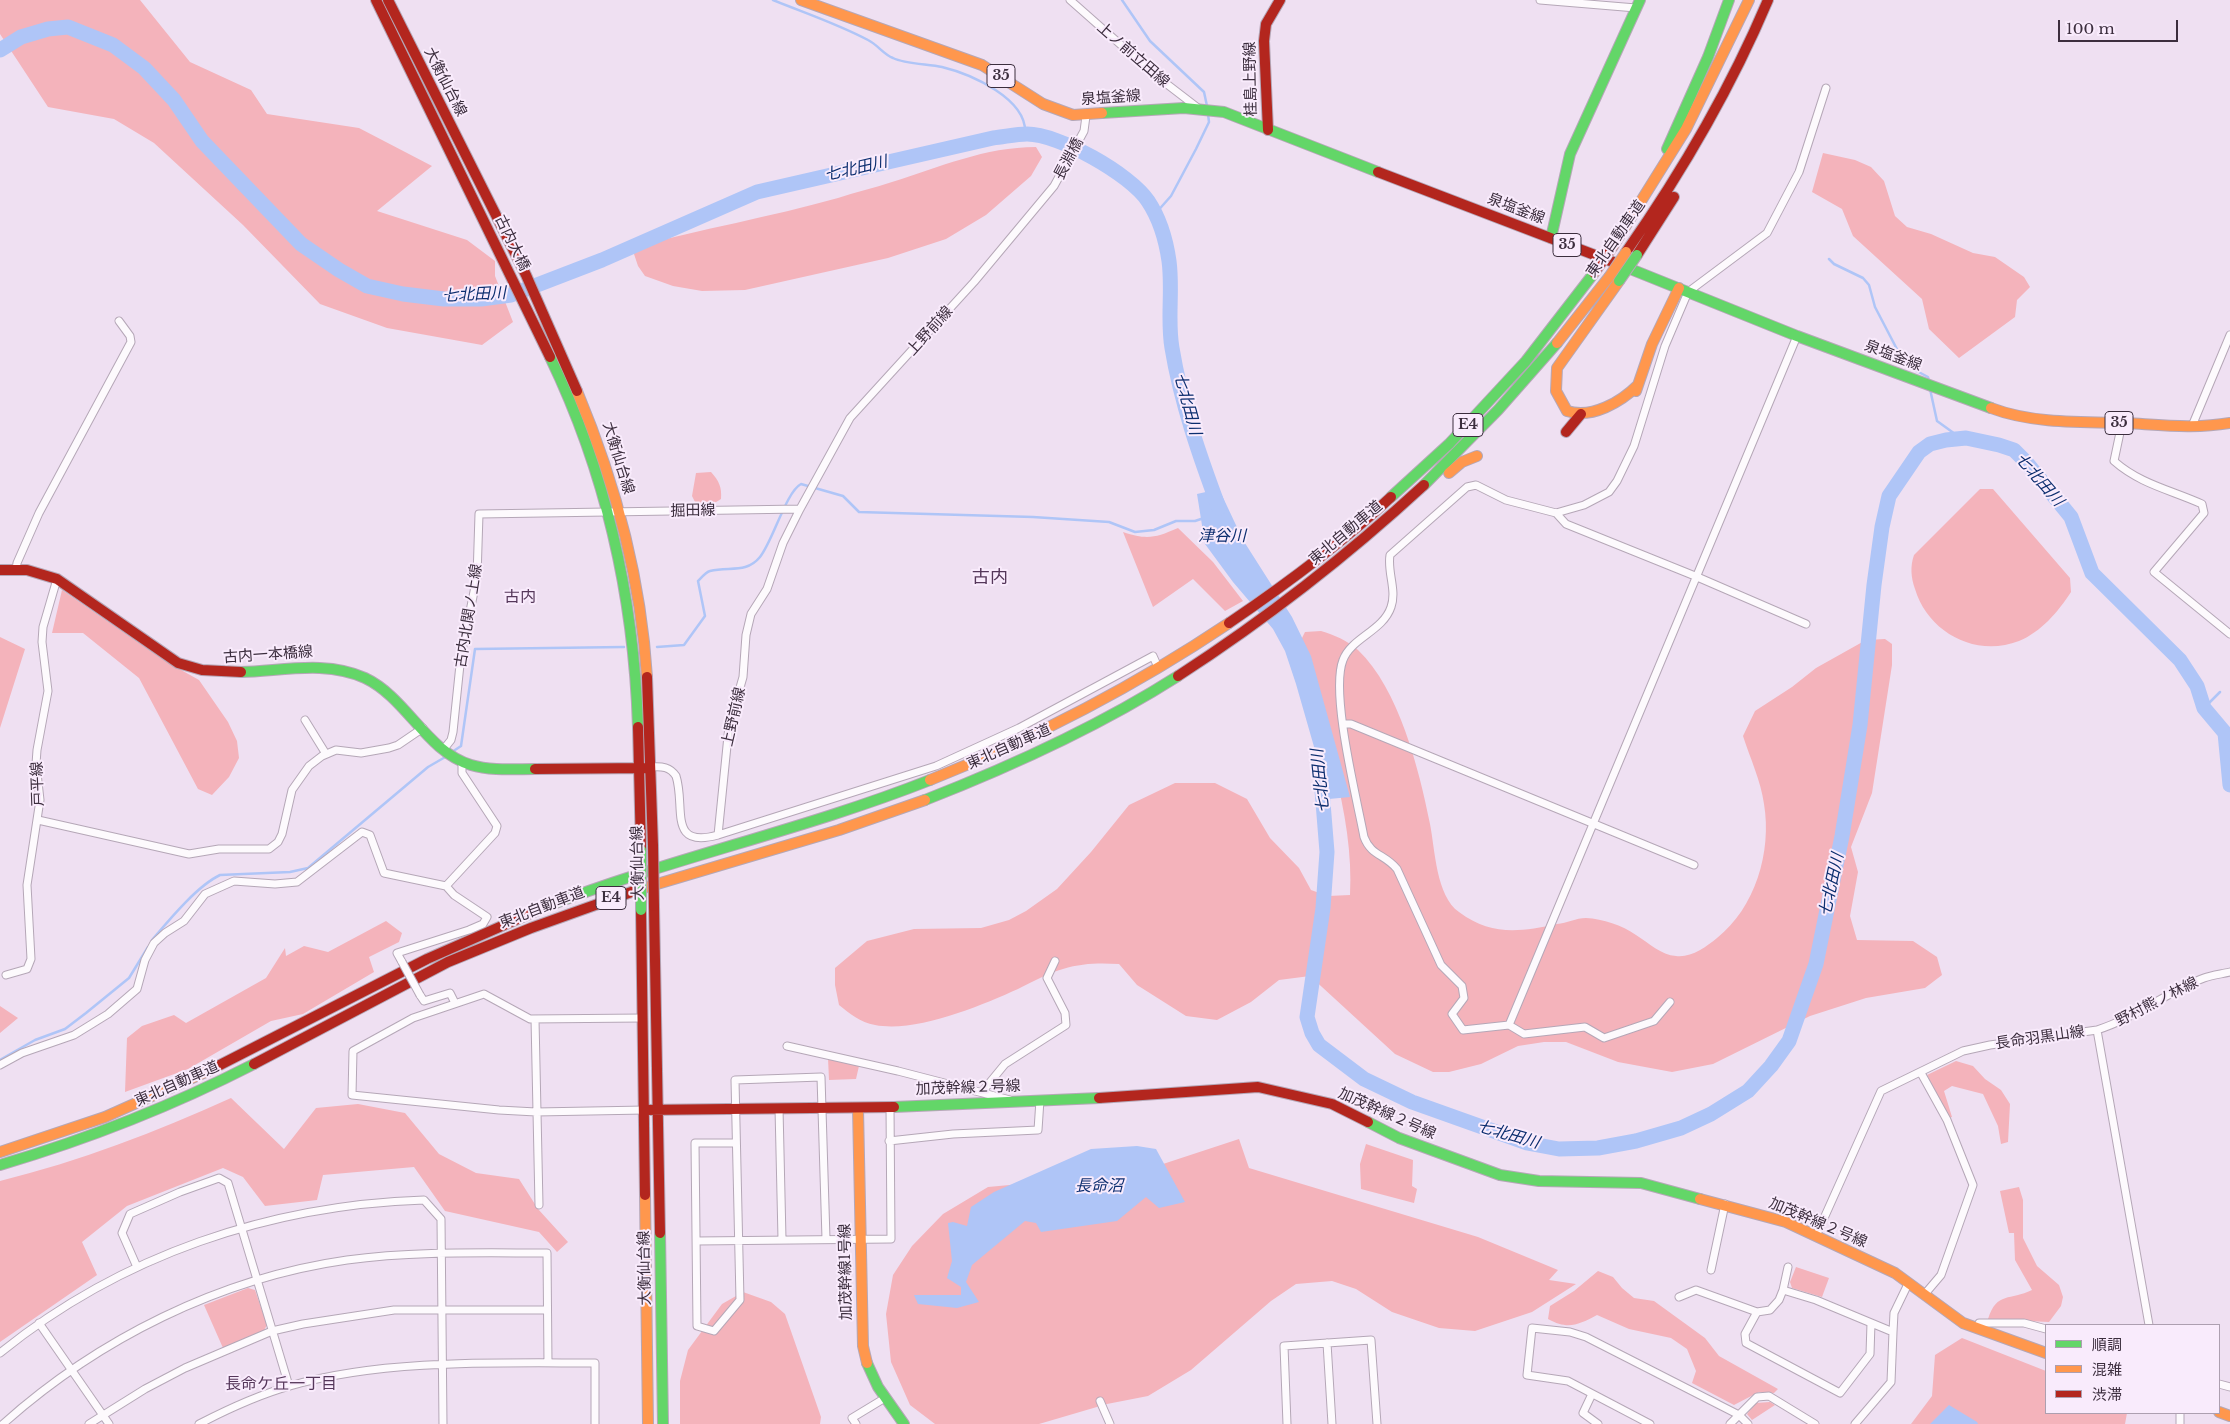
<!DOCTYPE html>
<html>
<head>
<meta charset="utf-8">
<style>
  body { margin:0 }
  #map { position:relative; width:2230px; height:1424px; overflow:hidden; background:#efe0f2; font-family:"Libre Baskerville","Noto Sans JP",serif }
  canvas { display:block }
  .legend { position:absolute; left:2045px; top:1324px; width:175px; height:90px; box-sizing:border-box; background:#f9ebfc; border:1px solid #ad9fb0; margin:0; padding:6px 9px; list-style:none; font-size:15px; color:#3c2e3e }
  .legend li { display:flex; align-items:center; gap:10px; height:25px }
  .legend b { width:25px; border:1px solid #ad9fb0 }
  .scale { position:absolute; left:2058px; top:20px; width:120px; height:22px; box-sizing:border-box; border:2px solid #3c2e3e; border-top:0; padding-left:6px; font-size:15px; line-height:18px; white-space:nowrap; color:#3c2e3e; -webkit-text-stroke:4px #f9ebfc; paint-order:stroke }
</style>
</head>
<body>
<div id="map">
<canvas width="2230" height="1424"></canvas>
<ul class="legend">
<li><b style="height:6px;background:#63d668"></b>順調</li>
<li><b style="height:6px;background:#ff974d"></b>混雑</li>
<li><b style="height:6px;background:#b3261e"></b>渋滞</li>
</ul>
<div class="scale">100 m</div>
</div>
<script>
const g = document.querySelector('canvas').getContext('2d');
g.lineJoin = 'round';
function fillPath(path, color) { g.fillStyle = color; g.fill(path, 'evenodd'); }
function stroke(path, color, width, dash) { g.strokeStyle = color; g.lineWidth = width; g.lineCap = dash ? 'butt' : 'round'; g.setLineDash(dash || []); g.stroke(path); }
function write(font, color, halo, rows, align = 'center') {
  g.font = font + ' "Libre Baskerville","Noto Sans JP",serif'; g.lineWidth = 4; g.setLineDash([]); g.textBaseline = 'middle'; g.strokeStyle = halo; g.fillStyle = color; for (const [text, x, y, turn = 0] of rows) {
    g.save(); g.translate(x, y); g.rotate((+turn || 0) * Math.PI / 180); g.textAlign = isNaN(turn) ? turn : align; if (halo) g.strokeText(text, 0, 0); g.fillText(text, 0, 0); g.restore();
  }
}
fillPath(new Path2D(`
  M 0,0 L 140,0 L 190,62 L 251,90 L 267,114 L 359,128 L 432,166 L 377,211 L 467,240 L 495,261 L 495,276 L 513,322 L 482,345 L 387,328 L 320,304 L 243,225 L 154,143 L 114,119 L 48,107 L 0,34 Z
  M 1036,147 L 1042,157 L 1031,176 L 986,215 L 946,239 L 888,258 L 745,290 L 702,291 L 673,286 L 645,276 L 638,266 L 633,251 L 634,247 C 702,229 770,217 838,198 C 856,192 874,188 892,182 C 940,167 985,147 1036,147 Z
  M 1823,153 L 1855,160 L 1871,167 L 1884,181 L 1895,216 L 1907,227 L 1931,234 L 1973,253 L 1995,257 L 2024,277 L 2030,287 L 2017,300 L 2015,317 L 1959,358 L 1929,329 L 1922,299 L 1853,236 L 1842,209 L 1812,192 Z
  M 711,472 C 719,481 722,487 721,499 L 713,504 L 696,504 L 692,496 L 696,473 Z
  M 1980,489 L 1993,489 L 2070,578 L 2071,592 C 2058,612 2041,632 2019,641 C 1975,658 1928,632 1915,589 C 1911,578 1910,566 1914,555 Z
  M 1178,528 L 1213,562 L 1243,601 L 1225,611 L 1193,579 L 1153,607 L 1123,532 C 1147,540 1155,538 1178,528 Z
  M 62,590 L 165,661 L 199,680 L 228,722 L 237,741 L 239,758 L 229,777 L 212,795 L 198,789 L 139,678 L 83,633 L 52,633 Z
  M 1321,631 C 1334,635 1347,640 1358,650 C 1399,689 1419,769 1430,824 C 1435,849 1436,896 1459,912 C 1491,936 1520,932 1557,924 C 1567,923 1576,918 1586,918 C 1603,919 1622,925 1636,935 C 1649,943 1661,955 1676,956 C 1691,958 1706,947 1717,938 C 1755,908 1772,852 1764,804 C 1761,781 1750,758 1743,736 L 1755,711 L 1792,687 L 1816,668 L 1866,640 L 1885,639 L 1892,644 L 1892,665 L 1872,793 L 1851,847 L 1858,872 L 1850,916 L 1857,940 L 1913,941 L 1937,957 L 1942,975 L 1925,988 L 1866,998 L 1810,1016 L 1713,1064 L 1672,1072 L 1618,1062 L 1566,1042 L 1544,1042 L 1518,1046 L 1481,1064 L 1449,1072 L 1433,1072 L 1395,1054 L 1310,976 L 1279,980 L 1251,1002 L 1217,1020 L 1186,1016 L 1137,985 L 1119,964 C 1100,963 1082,963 1063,969 C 1048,973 1032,982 1018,989 C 980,1006 916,1033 875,1025 C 860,1022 850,1014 839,1005 L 835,985 L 835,968 L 867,941 L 914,929 L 981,928 L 1009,920 L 1026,911 L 1057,889 L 1091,852 L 1129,805 L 1175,783 L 1215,783 L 1247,799 L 1270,838 L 1299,868 L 1311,890 L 1328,896 L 1350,895 C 1355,815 1320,721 1299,644 L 1305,632 Z
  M 0,637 L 25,649 L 0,728 Z
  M 386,921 L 402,933 L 399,942 L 369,957 L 374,972 L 303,1014 L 271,1021 L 188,1069 L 125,1092 L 127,1038 L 142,1026 L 174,1015 L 186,1023 L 266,978 L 285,948 L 286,956 L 304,946 L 328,952 Z
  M 0,1006 L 18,1018 L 0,1033 Z
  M 828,1058 L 859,1066 L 856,1079 L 829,1080 Z
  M 1956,1061 L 1973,1066 L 1985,1079 L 2001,1090 L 2010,1104 L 2008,1142 L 2001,1144 L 1998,1126 L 1983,1094 L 1952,1086 L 1944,1091 L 1952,1117 L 1949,1118 L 1927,1075 Z
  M 231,1098 L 284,1149 L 316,1108 L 358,1104 L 405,1113 L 439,1154 L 476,1173 L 519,1179 L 538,1209 L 568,1242 L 557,1252 L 539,1232 L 445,1211 L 414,1167 L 323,1175 L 317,1200 L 265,1206 L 243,1177 L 223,1168 L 127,1206 L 82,1242 L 97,1275 L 0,1342 L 0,1181 C 80,1161 156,1132 231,1098 Z
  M 1239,1139 L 1249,1168 L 1478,1237 L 1558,1270 L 1549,1280 L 1576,1284 L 1532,1312 L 1475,1331 L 1439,1328 L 1392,1312 L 1356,1289 L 1332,1281 L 1296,1284 L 1271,1301 L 1191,1370 L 1148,1396 L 1107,1404 L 1039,1424 L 935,1424 L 910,1405 L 891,1362 L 886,1314 L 893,1275 L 912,1246 L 943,1214 L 988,1187 L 1053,1181 L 1163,1164 Z
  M 1366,1144 L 1413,1160 L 1412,1186 L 1417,1189 L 1414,1203 L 1361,1189 L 1360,1164 Z
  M 2019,1187 L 2023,1200 L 2023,1238 L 2037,1266 L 2059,1285 L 2063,1297 L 2061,1306 L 2049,1322 L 1988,1319 C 1997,1291 2010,1301 2032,1290 L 2015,1260 L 2014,1233 L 2009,1233 L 2000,1191 Z
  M 1796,1267 L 1829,1278 L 1822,1297 L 1792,1288 L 1790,1282 Z
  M 1598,1271 L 1613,1277 L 1622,1288 L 1634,1298 L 1654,1301 L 1705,1338 L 1719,1356 L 1778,1389 L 1774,1393 L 1759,1392 L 1734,1405 L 1692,1383 L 1696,1371 L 1687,1349 L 1671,1338 L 1629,1329 L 1597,1315 C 1578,1325 1568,1330 1548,1319 L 1550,1306 L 1574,1291 Z
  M 248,1288 L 255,1290 L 267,1325 L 263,1332 L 223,1348 L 204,1305 Z
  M 743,1292 L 771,1302 L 785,1314 L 821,1417 L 820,1424 L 680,1424 L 680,1381 L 688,1350 L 722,1304 Z
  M 1962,1338 L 2046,1371 L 2046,1413 L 2127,1413 L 2125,1424 L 1911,1424 L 1932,1396 L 1935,1355 Z
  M 1770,1402 L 1775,1405 L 1752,1420 L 1747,1414 L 1756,1403 Z`), '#f4b3bb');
fillPath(new Path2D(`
  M 1219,489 L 1243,540 L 1292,617 L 1311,656 L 1350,797 L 1329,799 L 1296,684 L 1285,651 L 1273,629 L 1233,582 L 1205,544 L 1197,494 Z
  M 1137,1146 L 1156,1149 L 1185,1202 L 1159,1208 L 1146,1197 L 1117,1221 L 1041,1232 L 1036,1223 L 1025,1221 L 972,1265 L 966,1282 L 979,1302 L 957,1308 L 918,1304 L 914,1295 L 961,1295 L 961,1287 L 947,1278 L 952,1261 L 948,1223 L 953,1222 L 967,1226 L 971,1207 L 994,1192 L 1091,1149 Z
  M 1949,1405 L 1977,1422 L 1978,1424 L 1930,1424 Z`), '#afc5f7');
stroke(new Path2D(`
  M 773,0 C 805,13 838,24 868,40 C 878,45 883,54 893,58 C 905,64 928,64 942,67 C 971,74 1028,99 1025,134
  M 1122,0 L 1150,41 L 1204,92 L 1207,106
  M 1155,214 L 1171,196 L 1196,149 L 1209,122 L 1208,114
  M 1829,259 L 1834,264 L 1863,278 L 1869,285 L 1875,307 L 1900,355 L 1913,369 L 1928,377 L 1929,381
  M 1930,389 L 1937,421 L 1962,439
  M 657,647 L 684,645 L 705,616 L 698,581 C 701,578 706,572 710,571 C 729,566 746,574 760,557 C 773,541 786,492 801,484 L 843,496 L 859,512 L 1033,517 L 1109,522 L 1135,532 L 1154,530 L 1176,521 L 1195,521 L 1204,518
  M 2204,708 L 2220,692
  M 452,752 L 461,746 L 475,649 L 624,647
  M 152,940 C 169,920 197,886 220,875 L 290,872 L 308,868 L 428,767 L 447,756
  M 0,1060 L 35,1040 L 65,1029 L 86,1013 L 129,978 L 148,947`), '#afc5f7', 2.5);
stroke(new Path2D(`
  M 0,50 L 21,37 L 48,29 L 68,27 L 113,45 L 144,68 L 174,100 L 202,141 L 301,244 L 339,270 L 367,286 L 403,294 L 444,299 L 481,299 L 511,295 L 602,260 L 757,192 L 993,138 C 1004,137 1016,134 1027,134 C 1059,134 1130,174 1148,201 C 1160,219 1166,240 1169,261 C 1173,290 1167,320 1172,348 C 1181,403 1200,457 1219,508
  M 1319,753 L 1327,852 L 1323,908 L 1307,1017 L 1312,1033 L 1319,1045 L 1364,1079 L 1412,1102 L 1527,1143 L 1559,1149 L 1598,1148 L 1636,1141 L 1681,1128 L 1711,1114 L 1748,1091 L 1771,1066 L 1789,1041 L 1816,964 L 1842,836 L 1860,725 L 1874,585 L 1882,527 L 1889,496 L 1919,452 L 1930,444 L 1946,440 L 1966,438 L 1999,445 L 2014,450 L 2026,462 L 2071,517 L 2092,573 L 2180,660 L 2197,686 L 2204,708 L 2225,733 L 2230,785`), '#afc5f7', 15);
const street = new Path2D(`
  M 1070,0 L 1155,75 L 1198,108
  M 1540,0 L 1636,8
  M 1797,336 L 1509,1025 L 1463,1030 L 1452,1014 L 1464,998 L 1462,986 L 1441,965 L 1397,869 C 1385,854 1371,856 1364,837 C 1357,799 1330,693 1343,660 C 1351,638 1383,631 1391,607 C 1397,590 1387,572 1390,555 L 1467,487 L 1476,485 L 1506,500 L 1556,513 L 1584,505 L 1609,492 L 1617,481 L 1634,446 L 1665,346 L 1688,292 L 1767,233 L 1799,172 L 1826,88
  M 2122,423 L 2114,461 C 2140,484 2171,490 2202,504 L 2204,513 L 2154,572 L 2230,634
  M 2192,426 L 2230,335
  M 1556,513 L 1566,524 L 1695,576 L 1806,624
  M 16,569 L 17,563 L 39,513 L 131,342 L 130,336 L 119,321
  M 305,720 L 326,754
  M 1343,724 L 1351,724 L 1694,865
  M 443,750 L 451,740 L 453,732 L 461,655 L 477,577 L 479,514 L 800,509
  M 651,767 C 662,766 670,767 676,776 C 686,807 667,849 718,835 L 729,726 L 743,677 L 746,635 L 751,614 L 767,589 L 783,543 L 800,509 L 850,418 L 974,282 L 1054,186 L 1084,131 L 1086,116
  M 38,820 L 189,854 L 219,849 L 269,849 L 278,842 L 282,834 L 292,790 L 309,766 L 322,756 L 336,750 L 361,753 L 389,748 L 398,745 L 423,728
  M 718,835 L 936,766 L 1019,728 L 1153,656 L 1157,665
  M 446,886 L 495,833 L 497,826 L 462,773 L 462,763
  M 6,975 L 27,969 L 31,959 L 27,885 L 40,800 L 36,764 L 37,750 L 48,691 L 42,642 L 43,627 L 57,579
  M 420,995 L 424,1001 L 450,993 L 455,1003
  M 643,1018 L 530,1019 L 484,994 L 413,1018 L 353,1051 L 352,1095 L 499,1110 L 536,1112 L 645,1110
  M 535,1019 L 539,1205
  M 1509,1025 L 1524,1034 L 1585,1027 L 1604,1038 L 1654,1021 L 1670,1002
  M 2097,1030 C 2135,1018 2167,992 2204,978 C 2212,975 2222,974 2230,972
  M 787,1046 L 898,1071 L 1010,1100
  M 0,1065 L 22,1053 L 74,1035 L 108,1014 L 137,989 L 145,960 L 154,943 L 165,933 L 184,921 L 205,894 L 234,881 L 275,884 L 297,882 L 362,832 L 370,835 L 384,873 L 446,886 L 454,895 L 487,917 L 483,924 L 469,930 L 397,953 L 402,962
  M 1921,1073 L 1947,1120 L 1973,1185 L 1941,1275 L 1924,1295
  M 982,1092 L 1005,1064 L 1066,1025 L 1065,1013 L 1047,978 L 1055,961
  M 779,1108 L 782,1239
  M 889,1141 L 953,1134 L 1038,1130 L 1040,1100
  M 736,1143 L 695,1143 L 697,1326 L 714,1331 L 740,1300 L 735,1080 L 821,1077 L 826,1239
  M 1816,1236 L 1881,1091 L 1963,1051 L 1990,1045 L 2097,1030 L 2149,1325
  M 697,1241 L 891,1239 L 890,1106
  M 137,1267 L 122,1233 L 130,1214 L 180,1192 L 219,1178 L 228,1183 L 289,1386
  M 1788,1267 L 1783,1290 L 1816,1300 L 1893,1332 L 1894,1313 L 1908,1284
  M 1711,1270 L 1725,1204
  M 1783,1290 L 1779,1300 L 1770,1310 L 1757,1312 L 1745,1334 L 1746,1343 L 1840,1393 L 1870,1354 L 1871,1323
  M 1679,1297 L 1696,1290 L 1757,1312
  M 39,1323 L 109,1424
  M 1977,1329 L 1979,1323 L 2024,1323 L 2046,1329
  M 1327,1343 L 1332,1424
  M 0,1353 C 121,1255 270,1205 424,1200 L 441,1219 L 443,1424
  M 2219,1384 L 2230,1387
  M 1592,1394 L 1583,1413 L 1598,1424
  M 1100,1401 L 1110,1424
  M 3,1424 C 98,1339 220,1278 347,1260 C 413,1251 481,1253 547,1253 L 548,1363
  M 89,1424 L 145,1389 L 185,1368 L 272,1331 L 303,1324 L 394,1310 L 546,1310
  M 199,1424 C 228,1409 258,1395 290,1386 C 382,1359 499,1363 595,1363 L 595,1424
  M 856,1424 L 852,1418 L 885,1398
  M 1287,1424 L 1284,1346 L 1371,1340 L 1377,1424
  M 1650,1424 L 1568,1381 L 1527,1375 L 1532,1328 L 1570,1332 L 1586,1337 L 1739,1415 L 1748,1424
  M 1730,1424 L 1757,1397 L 1769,1396 L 1815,1424
  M 1855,1424 L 1891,1382 L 1893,1332
  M 2180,1424 L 2180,1413`);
const fast = new Path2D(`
  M 1102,113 L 1184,108 L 1224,112 L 1378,172
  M 1667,149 L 1708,57 L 1729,0
  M 1551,238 L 1570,154 L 1640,0
  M 1613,262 L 1797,336 L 1991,408
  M 550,357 C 606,473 634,599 638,727
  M 1424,485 L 1498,410 L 1557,343
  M 1391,497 L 1449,444 L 1526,361 L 1594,273
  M 241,672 C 282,671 326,660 365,678 C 407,698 426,751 471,765 C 491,771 514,769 535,769
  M 925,800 C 1012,766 1098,727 1178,676
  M 545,907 C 671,858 804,830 930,780
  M 894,1107 L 1099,1098
  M 1368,1122 L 1399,1138 L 1500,1175 L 1539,1181 L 1641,1183 L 1700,1199
  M 0,1165 C 88,1139 172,1106 254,1064
  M 660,1233 L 663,1424
  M 867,1363 L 878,1387 L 904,1424`);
const slow = new Path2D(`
  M 801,0 L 982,65 L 1043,104 L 1073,115 L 1102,113
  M 1613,246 L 1686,129 L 1749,0
  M 1619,281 L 1557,368 L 1556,391 L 1567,411 C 1592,419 1621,402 1638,385
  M 1557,343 L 1609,277
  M 577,391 C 615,482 641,579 647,677
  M 1636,391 L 1652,344 L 1679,288
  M 1991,408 C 2033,424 2083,422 2127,423 C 2162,425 2196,429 2230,423
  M 1449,473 L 1462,462 L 1477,456
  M 930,780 C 1035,738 1135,686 1229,623
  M 637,890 L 839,830 L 925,800
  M 858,1109 L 863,1346 L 867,1363
  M 0,1152 L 105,1117 L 210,1070
  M 645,1195 L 648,1424
  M 1700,1199 L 1786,1222 L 1895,1273 L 1963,1323 L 2046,1353
  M 2219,1412 L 2230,1416`);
const jam = new Path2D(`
  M 376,0 L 550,357
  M 388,0 L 526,275 L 577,391
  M 1268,130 L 1264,41 L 1266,24 L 1280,0
  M 1378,172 L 1613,262
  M 1626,252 C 1682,172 1730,90 1768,0
  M 1637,255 L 1674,197
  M 1566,432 L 1581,414
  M 0,570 L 27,570 L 57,579 L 178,663 L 202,670 L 241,672
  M 1229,623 C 1285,585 1341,544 1391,497
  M 1178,676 C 1266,619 1347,556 1424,485
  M 647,677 L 653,846
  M 638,727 L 641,850
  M 535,769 L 646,768
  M 654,906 L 660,1233
  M 641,910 L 645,1195
  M 254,1064 L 448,962 L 531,928 L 637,890
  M 210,1070 L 427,959 L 545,907
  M 1099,1098 L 1258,1087 L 1332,1104 L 1368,1122
  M 645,1110 L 894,1107`);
stroke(street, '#b5a7b7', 9);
stroke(fast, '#b5a7b7', 12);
stroke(slow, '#b5a7b7', 12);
stroke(jam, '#b5a7b7', 12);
stroke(street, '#fdfafd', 7);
stroke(fast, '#63d668', 10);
stroke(slow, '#ff974d', 10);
stroke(jam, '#b3261e', 10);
const streetBridge = new Path2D(`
  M 402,962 L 420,995`);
const fastBridge = new Path2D(`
  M 1619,281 L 1637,255
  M 641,850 L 641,910`);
const slowBridge = new Path2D(`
  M 1609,277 L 1626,252`);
const jamBridge = new Path2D(`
  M 1594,273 L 1613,246
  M 653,846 L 654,906`);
stroke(streetBridge, '#b5a7b7', 9, []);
stroke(fastBridge, '#b5a7b7', 12, []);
stroke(slowBridge, '#b5a7b7', 12, []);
stroke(jamBridge, '#b5a7b7', 12, []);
stroke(streetBridge, '#fdfafd', 7);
stroke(fastBridge, '#63d668', 10);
stroke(slowBridge, '#ff974d', 10);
stroke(jamBridge, '#b3261e', 10);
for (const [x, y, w] of [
  [1001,76,28],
  [1567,245,28],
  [2119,423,28],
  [1468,425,30],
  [611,898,30]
]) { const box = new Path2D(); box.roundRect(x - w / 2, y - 11.5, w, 23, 4); g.fillStyle = '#f9ebfc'; g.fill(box); stroke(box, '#3c2e3e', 1); }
write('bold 14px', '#3c2e3e', null, [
  ["35",1001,76],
  ["35",1567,245],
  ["35",2119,423],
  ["E4",1468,425],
  ["E4",611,898]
]);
write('15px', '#3c2e3e', '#f9ebfc', [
  ["上ノ前立田線",1133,55,41],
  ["桂島上野線",1251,79,-91],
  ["大衡仙台線",445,82,63],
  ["泉塩釜線",1111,98,-4],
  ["長淵橋",1069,159,-62],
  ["泉塩釜線",1516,209,21],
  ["東北自動車道",1616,239,-55],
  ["古内大橋",512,243,64],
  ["上野前線",930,331,-48],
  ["泉塩釜線",1893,356,21],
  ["大衡仙台線",618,458,73],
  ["掘田線",693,511,-1],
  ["東北自動車道",1346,533,-40],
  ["古内北関ノ上線",469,616,-81],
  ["古内一本橋線",268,655,-4],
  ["上野前線",734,717,-77],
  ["東北自動車道",1009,747,-24],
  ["戸平線",38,784,-92],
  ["大衡仙台線",638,863,-91],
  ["東北自動車道",542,908,-21],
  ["野村熊ノ林線",2157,1002,-27],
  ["長命羽黒山線",2040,1038,-8],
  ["東北自動車道",177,1084,-24],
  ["加茂幹線２号線",968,1088,-2],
  ["加茂幹線２号線",1387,1114,24],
  ["加茂幹線２号線",1818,1223,23],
  ["大衡仙台線",645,1268,-91],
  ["加茂幹線1号線",846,1272,-91]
]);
write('italic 16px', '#0c2e6f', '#f9ebfc', [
  ["七北田川",856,169,-13],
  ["七北田川",474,295,-3],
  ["七北田川",1187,404,75],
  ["七北田川",2039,480,49],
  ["津谷川",1222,536],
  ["七北田川",1321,781,-96],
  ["七北田川",1832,885,-78],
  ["七北田川",1508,1135,16],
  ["長命沼",1099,1186]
]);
write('16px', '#55375a', '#f9ebfc', [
  ["古内",520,597],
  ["長命ケ丘一丁目",281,1384]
]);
write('18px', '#55375a', '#f9ebfc', [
  ["古内",990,578]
]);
</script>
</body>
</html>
